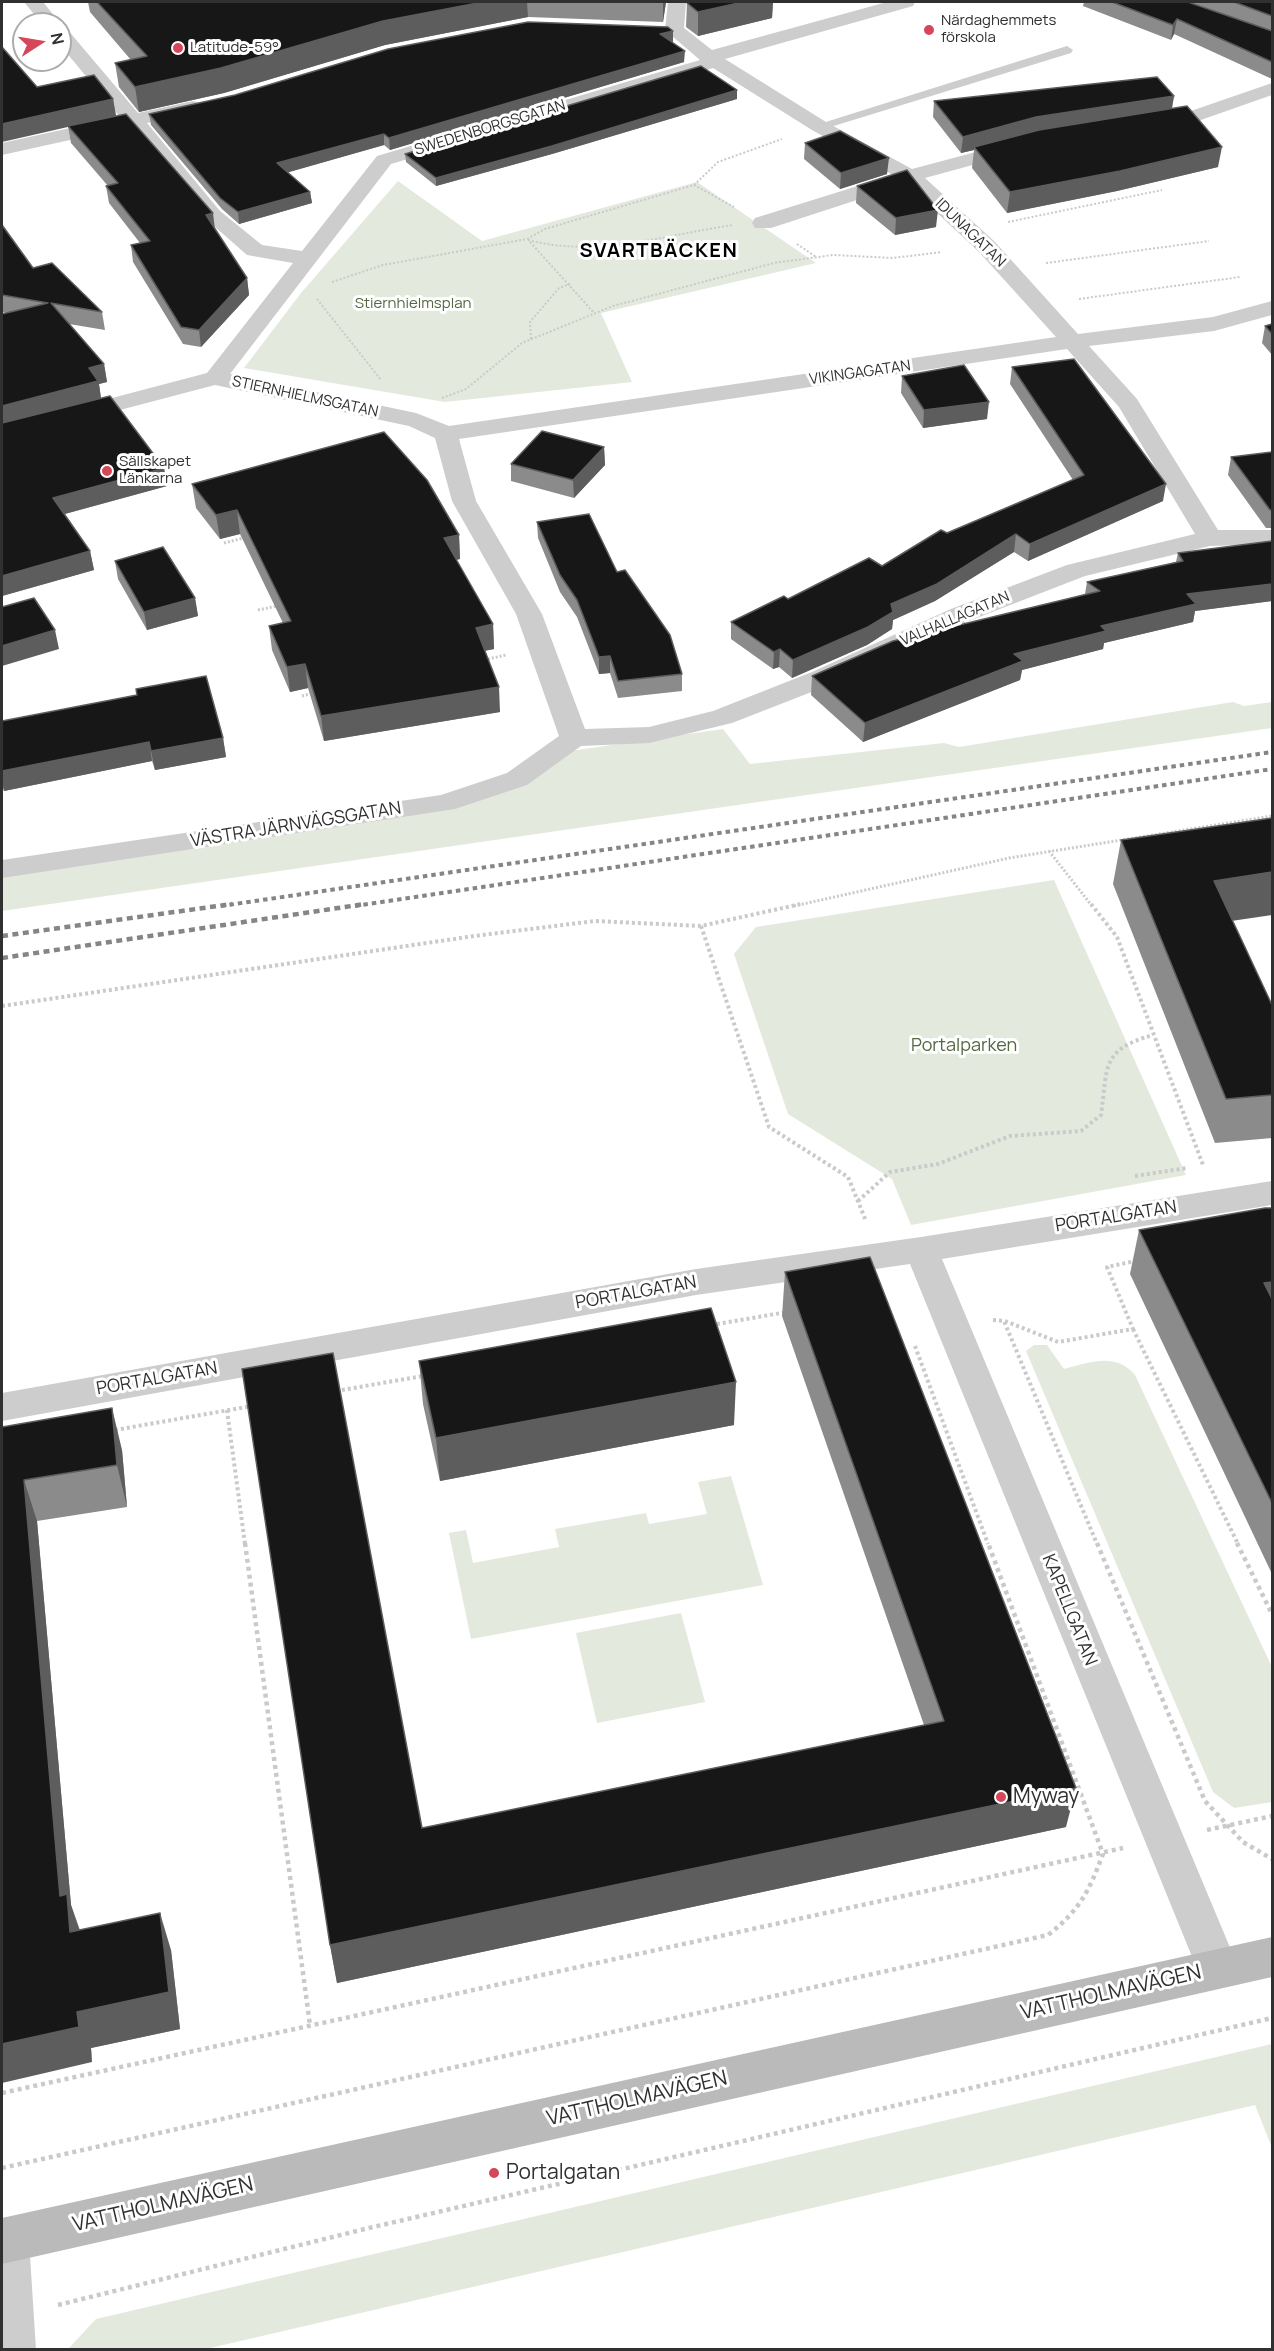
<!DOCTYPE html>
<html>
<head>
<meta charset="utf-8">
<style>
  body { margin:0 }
  #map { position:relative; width:1274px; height:2351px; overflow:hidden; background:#fff; font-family:Manrope,sans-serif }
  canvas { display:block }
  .frame { position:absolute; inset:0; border:3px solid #303030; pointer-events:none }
  .north { position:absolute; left:12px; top:12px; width:60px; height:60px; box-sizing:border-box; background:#fff; border:2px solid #acacac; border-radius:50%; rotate:78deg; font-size:16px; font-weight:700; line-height:24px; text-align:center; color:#303030 }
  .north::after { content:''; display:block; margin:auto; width:21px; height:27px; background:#d44658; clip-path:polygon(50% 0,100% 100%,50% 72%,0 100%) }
</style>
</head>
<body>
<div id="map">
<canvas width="1274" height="2351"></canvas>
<div class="frame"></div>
<div class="north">N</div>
</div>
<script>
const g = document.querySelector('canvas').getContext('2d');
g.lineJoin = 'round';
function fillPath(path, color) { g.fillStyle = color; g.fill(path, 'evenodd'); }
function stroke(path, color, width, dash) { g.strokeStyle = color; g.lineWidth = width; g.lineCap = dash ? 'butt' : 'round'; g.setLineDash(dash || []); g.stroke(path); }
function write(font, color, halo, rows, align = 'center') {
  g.font = font + ' Manrope,sans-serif'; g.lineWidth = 6; g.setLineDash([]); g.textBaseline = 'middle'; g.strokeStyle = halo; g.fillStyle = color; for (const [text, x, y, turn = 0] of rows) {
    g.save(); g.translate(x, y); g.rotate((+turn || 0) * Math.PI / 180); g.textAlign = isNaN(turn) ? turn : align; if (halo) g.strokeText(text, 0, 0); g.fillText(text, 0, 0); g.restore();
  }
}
fillPath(new Path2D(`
  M 398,181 L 482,241 L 697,182 L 816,263 L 601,313 L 632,382 L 445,402 L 244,368 L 301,293 Z
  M 1233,702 L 1244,706 L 1272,702 L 1272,728 L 2,911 L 2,874 L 236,841 L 483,798 L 570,751 L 723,729 L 750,764 L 944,743 L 959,747 Z
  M 1054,880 L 1186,1175 L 911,1225 L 892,1179 L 788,1114 L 734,954 L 756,927 Z
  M 1034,1345 L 1047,1345 L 1064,1369 C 1090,1362 1116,1352 1135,1375 L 1272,1667 L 1272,1802 L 1234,1808 L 1213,1792 L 1026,1351 Z
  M 731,1476 L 763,1585 L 471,1639 L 449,1533 L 466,1530 L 473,1563 L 559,1547 L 555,1529 L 646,1513 L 649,1524 L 707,1514 L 698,1482 Z
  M 681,1613 L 705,1702 L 597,1723 L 576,1633 Z
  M 1272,2044 L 1272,2148 L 1255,2105 L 206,2349 L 68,2349 L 96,2319 Z`), '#e4e9dd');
stroke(new Path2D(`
  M 694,185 L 718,162 L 782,139
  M 1008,222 L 1162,190
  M 528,240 C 596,258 665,235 733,225
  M 530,242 L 595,314
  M 797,244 L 816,257
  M 1046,263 L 1209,241
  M 332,282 L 383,265 L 527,239 L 545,229 L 694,185 L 734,207
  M 317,299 L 381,380
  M 1079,299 L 1240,277
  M 531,339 L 530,322 L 559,288 L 570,284
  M 442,398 L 466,389 L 522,343 L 613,306 L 774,263 L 833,255 L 893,258 L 942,252`), '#cacaca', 2, [2, 2]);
stroke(new Path2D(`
  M 224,543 L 247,537
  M 258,610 L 277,606
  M 484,660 L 506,655
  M 302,696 L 314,693
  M 1049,851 L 1092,906
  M 794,906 L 1009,858 L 1272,816`), '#cacaca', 3, [2, 2]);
stroke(new Path2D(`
  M 1091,904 L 1117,937 L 1203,1165
  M 701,926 L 769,1127 L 848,1177 L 866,1221
  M 2,1006 L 474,936 L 595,921 L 701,926 L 801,904
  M 1135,1176 L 1187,1168
  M 858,1201 L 890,1172 L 938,1164 L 1010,1136 L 1081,1131 L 1101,1115 C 1108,1067 1100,1050 1153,1035
  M 993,1320 L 1004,1321 L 1097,1544
  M 1005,1321 L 1058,1342 L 1133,1329 L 1107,1267 L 1135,1261
  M 711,1325 L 787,1312
  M 1133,1329 L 1238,1544
  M 915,1346 L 988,1544
  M 336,1391 L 423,1376
  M 227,1410 L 245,1544
  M 115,1430 L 252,1406`), '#cacaca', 4, [3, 3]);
stroke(new Path2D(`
  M 245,1543 L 310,2025
  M 1097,1543 L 1205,1801 L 1243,1842 L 1272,1859
  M 1237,1543 L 1272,1614
  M 1207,1830 L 1272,1816
  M 2,2093 L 1123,1848
  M 2,2168 L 1048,1935 C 1080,1910 1089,1891 1103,1854 L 988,1543
  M 58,2305 L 369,2228 L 1272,2018`), '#cacaca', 4.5, [4, 4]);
fillPath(new Path2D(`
  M 1067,46 L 1073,50 L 1071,53 L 824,129 L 819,130 L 813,126 Z`), '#cdcdcd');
fillPath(new Path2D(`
  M 24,2 L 43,2 L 61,24 L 42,24 Z
  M 668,2 L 686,2 L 684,28 L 712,50 L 887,2 L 915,2 L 913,6 L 725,59 L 826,122 L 912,169 L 1017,141 L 1024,143 L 1027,147 L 1024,151 L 925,178 L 995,242 L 1078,334 L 1213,317 L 1272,301 L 1272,315 L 1214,331 L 1089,346 L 1137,399 L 1218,530 L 1272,530 L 1272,544 L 1210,546 L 1085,576 L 969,621 L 832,684 L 732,723 L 649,743 L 581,746 L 527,785 L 455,809 L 2,878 L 2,860 L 441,795 L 507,773 L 559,736 L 516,614 L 452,501 L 435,438 L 409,426 L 215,385 L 2,441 L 2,427 L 207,373 L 293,263 L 247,255 L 206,219 L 129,127 L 2,155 L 2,143 L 120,117 L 60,45 L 60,27 L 67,29 L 138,113 L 193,101 L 200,103 L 203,107 L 200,111 L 147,123 L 220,211 L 262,245 L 302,251 L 377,156 L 700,60 L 665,30 ZM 713,68 L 812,130 L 893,175 L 755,218 L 752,223 L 755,228 L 771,228 L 906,184 L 979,252 L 1056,337 L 449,426 L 416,413 L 230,374 L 391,164 ZM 1067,349 L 1119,407 L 1195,534 L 1067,565 L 951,609 L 812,672 L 713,711 L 649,727 L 585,729 L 542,614 L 476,501 L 459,439 Z
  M 1272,83 L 1272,95 L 1198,121 L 1151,129 L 1144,127 L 1141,123 L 1144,119 L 1188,112 Z
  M 1272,1181 L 1272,1205 L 942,1259 L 1239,1969 L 1233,1983 L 1218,1989 L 1203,1983 L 1197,1969 L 910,1264 L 696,1295 L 2,1421 L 2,1393 L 696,1269 L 921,1237 Z
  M 6,2217 L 22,2224 L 29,2240 L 36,2350 L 2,2350 L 2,2219 Z`), '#cdcdcd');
fillPath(new Path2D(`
  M 1272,1937 L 1272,1977 L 2,2264 L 2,2218 Z`), '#bababa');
stroke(new Path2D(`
  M 221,906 L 1272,752
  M 355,906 L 1272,769`), '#858585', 4, [4.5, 4]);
stroke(new Path2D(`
  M 2,936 L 232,904
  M 2,958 L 365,904`), '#858585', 4.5, [6, 4.5]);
fillPath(new Path2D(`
  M 88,2 L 666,2 L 663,22 L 528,17 L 385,45 L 224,93 L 139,112 L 119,87 L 115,63 L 131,60 L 90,12 Z
  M 687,2 L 773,2 L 772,18 L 698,36 L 686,27 Z
  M 1084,2 L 1188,2 L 1243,21 L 1190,2 L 1272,2 L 1272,79 L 1174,34 L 1171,40 L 1083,6 Z
  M 673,31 L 673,42 L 672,42 L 684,62 L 390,150 L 384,145 L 288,172 L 310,192 L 312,203 L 239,224 L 222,209 L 151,125 L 149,114 Z
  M 37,87 L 113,99 L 116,116 L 75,125 L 215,229 L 247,278 L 249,295 L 201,347 L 183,344 L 133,262 L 131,245 L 140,243 L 109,203 L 106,186 L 108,186 L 71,143 L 68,126 Z
  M 1174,96 L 1172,109 L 1218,167 L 1117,191 L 1007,213 L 972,168 L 974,150 L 961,153 L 933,117 L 934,101 Z
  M 737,99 L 552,154 L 436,186 L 406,162 L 405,154 Z
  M 805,143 L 887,174 L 840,189 L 804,159 Z
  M 857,186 L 936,227 L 895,235 L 856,203 Z
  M 2,225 L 33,268 L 102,312 L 105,330 L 69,324 L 104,364 L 107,382 L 99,384 L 101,398 L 164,468 L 167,486 L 65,514 L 90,551 L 94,570 L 2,596 L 2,314 L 7,313 L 2,312 Z
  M 1272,324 L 1272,355 L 1262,343 L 1265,326 Z
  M 1012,367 L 1163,501 L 1028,561 L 1014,552 L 935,601 L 893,620 L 892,629 L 867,645 L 792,678 L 779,667 L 773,669 L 731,639 L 731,622 L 788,599 L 882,566 L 947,533 L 1073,480 L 1010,384 Z
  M 902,376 L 987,419 L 923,428 L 901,393 Z
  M 604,447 L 605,465 L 574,498 L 511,481 L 511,464 Z
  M 1272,452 L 1272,528 L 1266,528 L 1228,475 L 1231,457 Z
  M 192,484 L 459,535 L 460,559 L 456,560 L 493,624 L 494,649 L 485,651 L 500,712 L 324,741 L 308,688 L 290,692 L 272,650 L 269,626 L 283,623 L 240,534 L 220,539 L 196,508 Z
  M 537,522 L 617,572 L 682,674 L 682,691 L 618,698 L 610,673 L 599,674 L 577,617 L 560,592 L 538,538 Z
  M 1178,553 L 1272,601 L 1195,611 L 1193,622 L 1104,643 L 1103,649 L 1022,670 L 1020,680 L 863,742 L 811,695 L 812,676 L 1085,594 L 1087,582 L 1176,562 Z
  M 115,561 L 195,598 L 198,616 L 147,630 L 118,579 Z
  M 2,721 L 223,738 L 226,757 L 155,770 L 152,761 L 4,791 L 3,788 L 2,788 Z
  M 1121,840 L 1232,921 L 1272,1005 L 1272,1138 L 1215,1143 L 1113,884 Z
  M 1272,1208 L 1272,1574 L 1130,1274 L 1139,1230 Z
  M 785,1272 L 1066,1827 L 337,1983 L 330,1945 L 422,1828 L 924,1725 L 782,1316 Z
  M 419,1361 L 734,1425 L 440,1481 L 423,1404 Z
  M 2,1427 L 122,1450 L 127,1507 L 37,1521 L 71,1905 L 80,1930 L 171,1950 L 180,2029 L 91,2048 L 92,2062 Z`), '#8b8b8b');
fillPath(new Path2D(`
  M 483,2 L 527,2 L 528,17 L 385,45 L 224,93 L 139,112 L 135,87 L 383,21 Z
  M 663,2 L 666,2 L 663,22 Z
  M 743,2 L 773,2 L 772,18 L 698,36 L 698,12 Z
  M 1177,19 L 1174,34 L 1171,40 L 1173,25 Z
  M 673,31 L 673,42 L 660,45 L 660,34 Z
  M 685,51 L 684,62 L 390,150 L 389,138 Z
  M 737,90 L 737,99 L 552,154 L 436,186 L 436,178 Z
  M 1174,96 L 1171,112 L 974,147 L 974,150 L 961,153 L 963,137 L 1036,117 Z
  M 113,99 L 116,116 L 2,142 L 2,124 Z
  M 384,134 L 384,145 L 279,175 L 277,163 Z
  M 1222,147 L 1218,167 L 1117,191 L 1007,213 L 1010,192 Z
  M 889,158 L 887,174 L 840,189 L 841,173 Z
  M 310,192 L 312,203 L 239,224 L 238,212 Z
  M 938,210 L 936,227 L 895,235 L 896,218 Z
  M 213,213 L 215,230 L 206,215 Z
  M 247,278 L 249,295 L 201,347 L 199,330 Z
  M 104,364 L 107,382 L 99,384 L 101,399 L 2,425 L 2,406 L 89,368 Z
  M 989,402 L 987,419 L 923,428 L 924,410 Z
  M 604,447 L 605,465 L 574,498 L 573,480 Z
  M 164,468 L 167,486 L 57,516 L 53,498 Z
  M 1166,484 L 1163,501 L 1028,561 L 1030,544 Z
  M 237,510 L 240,534 L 220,539 L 216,515 Z
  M 1016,534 L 1014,552 L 935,601 L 893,620 L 892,629 L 867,645 L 792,678 L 793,660 Z
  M 459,535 L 460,559 L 445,562 L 444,538 Z
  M 90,551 L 94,570 L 2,596 L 2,576 Z
  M 1272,584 L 1272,601 L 1195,611 L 1193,622 L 1104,643 L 1103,649 L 1022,670 L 1020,680 L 863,742 L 865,723 L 1014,654 L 1101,626 L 1187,594 Z
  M 195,598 L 198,616 L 147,630 L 144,612 Z
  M 493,624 L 494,649 L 477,652 L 476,628 Z
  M 55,630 L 59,649 L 2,666 L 2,646 Z
  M 780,649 L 779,667 L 773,669 L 774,652 Z
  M 610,656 L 610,673 L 599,674 L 599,657 Z
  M 305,664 L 308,688 L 290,692 L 287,667 Z
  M 499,687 L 500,712 L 324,741 L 321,716 Z
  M 223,738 L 226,757 L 155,770 L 151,751 Z
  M 149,742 L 152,761 L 4,791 L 2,779 L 2,771 Z
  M 1272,872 L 1272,915 L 1204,925 L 1214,881 Z
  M 1272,1282 L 1272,1323 L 1264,1283 Z
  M 736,1382 L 734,1425 L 440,1481 L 436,1438 Z
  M 112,1408 L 122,1450 L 127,1507 L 117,1465 Z
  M 24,1480 L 37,1521 L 71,1905 L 80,1932 L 70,1932 L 60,1896 Z
  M 1076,1788 L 1066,1827 L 337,1983 L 330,1945 Z
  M 160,1913 L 171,1950 L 180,2029 L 91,2048 L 92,2062 L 2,2083 L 2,2044 L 77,2012 Z`), '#5d5d5d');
const building = new Path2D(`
  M 97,2 L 483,2 L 383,21 L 221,68 L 135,87 L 115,63 L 147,56 Z
  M 687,2 L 743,2 L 698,12 L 687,3 Z
  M 1112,2 L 1188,2 L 1272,31 L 1272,62 L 1177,19 L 1173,25 Z
  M 1234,2 L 1272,2 L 1272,16 Z
  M 528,22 L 668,27 L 673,31 L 660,34 L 685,51 L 389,138 L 384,134 L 277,163 L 310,192 L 238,212 L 220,198 L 149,114 L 235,95 L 388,49 Z
  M 2,47 L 37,87 L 94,75 L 113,99 L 2,124 Z
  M 701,66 L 737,90 L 552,146 L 436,178 L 405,154 Z
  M 1157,77 L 1174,96 L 1036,117 L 963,137 L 934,101 Z
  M 1187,106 L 1222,147 L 1120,171 L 1010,192 L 974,147 L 1039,130 Z
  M 126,114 L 213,213 L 206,215 L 247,278 L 199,330 L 181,327 L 131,245 L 150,241 L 106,186 L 118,183 L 68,126 Z
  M 840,131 L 889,158 L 841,173 L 805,143 Z
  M 907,170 L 938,210 L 896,218 L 857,186 Z
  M 2,225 L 33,268 L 52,263 L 102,312 L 51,303 L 104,364 L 89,368 L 98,381 L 2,406 L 2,314 L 48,303 L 2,295 Z
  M 1272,324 L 1272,334 L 1265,326 Z
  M 1074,359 L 1166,484 L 1030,544 L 1016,534 L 937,584 L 891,604 L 893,612 L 868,627 L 793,660 L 780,649 L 774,652 L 731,622 L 784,596 L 788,599 L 869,558 L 882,566 L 941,530 L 947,533 L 1084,475 L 1012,367 Z
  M 964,365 L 989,402 L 924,410 L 902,376 Z
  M 110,396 L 164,468 L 53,498 L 90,551 L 2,576 L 2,423 Z
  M 542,431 L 604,447 L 573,480 L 511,464 Z
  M 384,432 L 427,480 L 459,535 L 444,538 L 493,624 L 476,628 L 499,687 L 321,716 L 305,664 L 287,667 L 269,626 L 291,621 L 237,510 L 216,515 L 192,484 Z
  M 1272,452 L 1272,510 L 1270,510 L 1231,457 Z
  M 589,514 L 617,572 L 625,570 L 670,635 L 682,674 L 618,681 L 610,656 L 599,657 L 577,600 L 560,575 L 537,522 Z
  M 1272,541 L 1272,584 L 1187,594 L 1196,604 L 1101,626 L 1106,631 L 1014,654 L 1023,661 L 865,723 L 812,676 L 893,641 L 1100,591 L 1087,582 L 1183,561 L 1178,553 Z
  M 163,547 L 195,598 L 144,612 L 115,561 Z
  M 34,598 L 55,630 L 2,646 L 2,607 Z
  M 206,676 L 223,738 L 151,751 L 149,742 L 2,771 L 2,721 L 137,695 L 136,689 Z
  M 1272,818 L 1272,872 L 1214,881 L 1272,1005 L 1272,1095 L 1226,1099 L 1121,840 Z
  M 1265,1208 L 1272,1208 L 1272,1282 L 1264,1283 L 1272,1299 L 1272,1503 L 1139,1230 Z
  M 870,1257 L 1076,1788 L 330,1945 L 242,1369 L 333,1353 L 422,1828 L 944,1721 L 785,1272 Z
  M 711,1308 L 736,1382 L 436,1438 L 419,1361 Z
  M 112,1408 L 117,1465 L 24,1480 L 60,1896 L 67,1894 L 70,1932 L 160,1913 L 169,1992 L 77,2012 L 79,2027 L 2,2044 L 2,1427 Z`);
fillPath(building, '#171717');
stroke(building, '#5d5d5d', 1.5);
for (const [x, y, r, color] of [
  [929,30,6,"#d44658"],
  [178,48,6,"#d44658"],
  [107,471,6,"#d44658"],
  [1001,1797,6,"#d44658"],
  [494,2173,6,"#d44658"]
]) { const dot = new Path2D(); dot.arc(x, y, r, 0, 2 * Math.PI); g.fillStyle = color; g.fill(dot); stroke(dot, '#fff', 2); }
write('15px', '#303030', '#fff', [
  ["Närdaghemmets",941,21],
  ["förskola",941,38],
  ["Latitude-59°",190,48],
  ["Sällskapet",119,462],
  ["Länkarna",119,479]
], 'left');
write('15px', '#303030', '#fff', [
  ["SWEDENBORGSGATAN",490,128,-17],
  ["IDUNAGATAN",970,233,44],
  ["VIKINGAGATAN",860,373,-8],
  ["STIERNHIELMSGATAN",305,397,12],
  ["VALHALLAGATAN",955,619,-23]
]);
write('15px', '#566842', '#fff', [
  ["Stiernhielmsplan",413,304]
]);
write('18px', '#303030', '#fff', [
  ["VÄSTRA JÄRNVÄGSGATAN",296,825,-9],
  ["PORTALGATAN",1116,1217,-9],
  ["PORTALGATAN",636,1293,-10],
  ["PORTALGATAN",157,1379,-10],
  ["KAPELLGATAN",1069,1610,68]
]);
write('18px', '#566842', '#fff', [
  ["Portalparken",964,1046]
]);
g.letterSpacing = '1.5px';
write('bold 20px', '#000', '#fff', [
  ["SVARTBÄCKEN",659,251]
]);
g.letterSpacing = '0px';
write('21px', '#303030', '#fff', [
  ["Myway",1013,1797],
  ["Portalgatan",506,2173]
], 'left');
write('21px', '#303030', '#fff', [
  ["VATTHOLMAVÄGEN",1111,1993,-13],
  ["VATTHOLMAVÄGEN",637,2099,-13],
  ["VATTHOLMAVÄGEN",163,2205,-13]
]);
</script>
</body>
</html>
